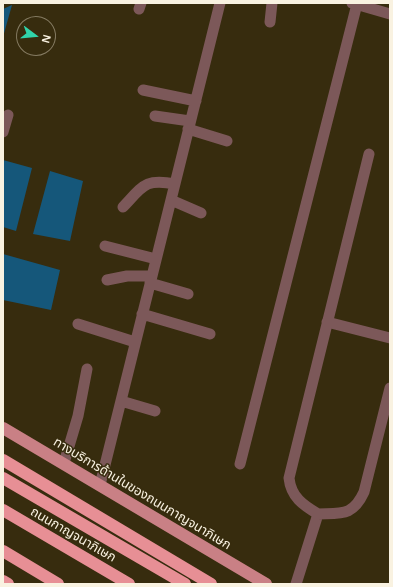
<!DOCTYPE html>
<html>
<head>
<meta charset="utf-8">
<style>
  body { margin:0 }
  #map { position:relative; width:393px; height:587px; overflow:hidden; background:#372c0e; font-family:Helvetica,sans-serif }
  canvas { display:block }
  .frame { position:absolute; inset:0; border:4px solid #f9f2e1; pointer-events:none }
  .north { position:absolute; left:16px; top:16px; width:40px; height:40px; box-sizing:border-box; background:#372c0e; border:1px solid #857b62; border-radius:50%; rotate:106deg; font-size:11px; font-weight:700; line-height:16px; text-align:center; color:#f9f2e1 }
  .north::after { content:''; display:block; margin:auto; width:14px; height:18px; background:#30d4aa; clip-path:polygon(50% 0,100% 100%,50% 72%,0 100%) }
</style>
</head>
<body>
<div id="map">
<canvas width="393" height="587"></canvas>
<div class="frame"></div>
<div class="north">N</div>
</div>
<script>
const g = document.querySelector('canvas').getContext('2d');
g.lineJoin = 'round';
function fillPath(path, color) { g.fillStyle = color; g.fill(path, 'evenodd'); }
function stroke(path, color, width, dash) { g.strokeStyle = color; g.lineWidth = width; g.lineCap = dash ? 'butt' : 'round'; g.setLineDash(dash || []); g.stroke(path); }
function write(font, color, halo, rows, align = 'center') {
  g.font = font + ' Helvetica,"Noto Sans Thai",sans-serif'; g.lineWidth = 3; g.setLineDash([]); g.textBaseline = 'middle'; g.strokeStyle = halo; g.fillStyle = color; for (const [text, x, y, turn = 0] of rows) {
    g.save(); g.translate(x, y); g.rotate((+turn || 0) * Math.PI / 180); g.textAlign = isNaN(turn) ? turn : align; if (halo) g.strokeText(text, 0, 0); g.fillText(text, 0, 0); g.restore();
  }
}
fillPath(new Path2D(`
  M 12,5 L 3,37 L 3,9 Z
  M 3,160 L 32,168 L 16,231 L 3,227 Z
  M 50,171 L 83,181 L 70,241 L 33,234 Z
  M 3,254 L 60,270 L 51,310 L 3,300 Z`), '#15577a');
stroke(new Path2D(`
  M 352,3 L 390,14
  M 139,9 L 141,3
  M 270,22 L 272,3
  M 143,90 L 196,101
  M 155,116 L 190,121
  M 188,129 L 227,141
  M 3,132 L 8,115
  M 171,200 L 201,213
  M 123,207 C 143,186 145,178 175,184
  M 105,246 L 156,259
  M 107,280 L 127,276 L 152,276
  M 150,283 L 188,294
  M 142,314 L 210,334
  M 327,322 L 390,338
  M 78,324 L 135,342
  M 121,401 L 155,411
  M 64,463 L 78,416 L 87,369
  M 240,464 L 357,4
  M 100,485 L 220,3
  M 318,514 C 342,513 353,516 364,492 L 390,388
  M 296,584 L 318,514 C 303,505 291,497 289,478 L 369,154`), '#7c5859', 11);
stroke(new Path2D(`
  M 3,428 L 266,584`), '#c98085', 12);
stroke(new Path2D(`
  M 3,460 L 211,584
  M 3,478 L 185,584
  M 3,510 L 129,584
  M 3,551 L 58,584
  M 3,581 L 8,584`), '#e78f95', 12);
write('13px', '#f9f2e1', '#372c0e', [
  ["ทางบริการด้านในของถนนกาญจนาภิเษก",142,494,31],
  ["ถนนกาญจนาภิเษก",73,535,30]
]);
</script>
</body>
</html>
